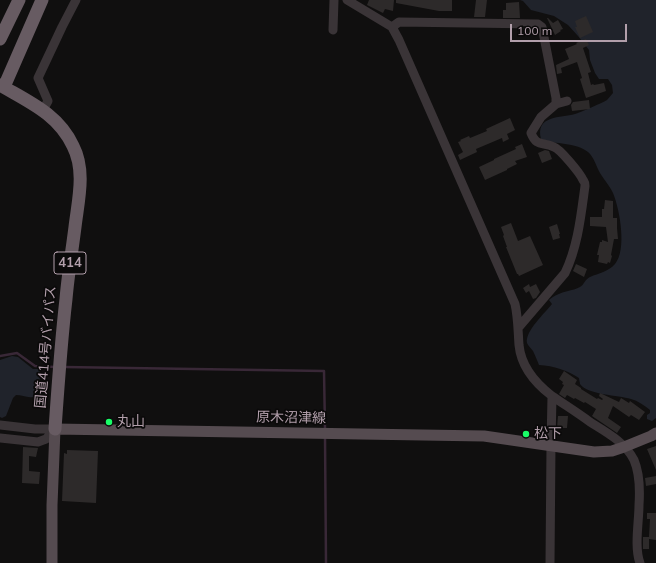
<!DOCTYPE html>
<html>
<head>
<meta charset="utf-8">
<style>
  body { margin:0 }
  #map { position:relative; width:656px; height:563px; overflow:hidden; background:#100f0f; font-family:Mulish,sans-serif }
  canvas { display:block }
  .scale { position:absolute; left:510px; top:24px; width:117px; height:18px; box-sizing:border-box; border:2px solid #b29fab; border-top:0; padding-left:5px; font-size:12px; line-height:14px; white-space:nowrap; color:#b29fab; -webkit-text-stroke:3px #0b0a0a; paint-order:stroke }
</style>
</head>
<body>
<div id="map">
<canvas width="656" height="563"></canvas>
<div class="scale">100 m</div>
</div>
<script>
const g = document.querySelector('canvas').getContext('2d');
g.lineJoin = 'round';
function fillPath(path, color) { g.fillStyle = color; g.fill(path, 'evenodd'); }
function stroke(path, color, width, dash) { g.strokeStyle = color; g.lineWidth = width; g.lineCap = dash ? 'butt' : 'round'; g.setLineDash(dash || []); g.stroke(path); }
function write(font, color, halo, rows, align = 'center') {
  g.font = font + ' Mulish,"Noto Sans JP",sans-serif'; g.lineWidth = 3.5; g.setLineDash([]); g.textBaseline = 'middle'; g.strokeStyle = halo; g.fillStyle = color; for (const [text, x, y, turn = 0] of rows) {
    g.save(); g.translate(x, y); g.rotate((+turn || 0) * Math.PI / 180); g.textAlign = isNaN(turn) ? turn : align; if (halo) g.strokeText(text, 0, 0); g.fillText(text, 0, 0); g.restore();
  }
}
fillPath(new Path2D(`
  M 520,0 L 656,0 L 656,418 L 652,421 L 647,419 L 647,415 L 650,413 L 650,410 C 644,405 638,401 631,399 C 618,395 588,395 580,384 C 580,383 579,379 579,378 C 567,370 554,366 539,365 C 537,360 535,355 533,351 C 531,348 528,346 527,343 C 525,331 545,313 552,304 L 549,300 C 555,295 560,293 568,291 C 571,290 577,289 580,287 C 584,285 585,279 590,277 C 599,273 608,272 615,264 C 627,250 620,210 613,193 C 610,186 604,180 600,173 C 596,166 594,157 588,152 C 575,142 556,145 541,139 C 535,115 561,118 575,114 C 579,113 604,102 607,100 C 609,98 611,95 613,93 L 612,85 L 608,79 L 599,79 L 595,73 L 590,60 L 589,50 L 578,36 L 568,25 L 554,16 L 531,10 L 523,1 Z
  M 12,356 L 18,357 L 33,369 L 38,369 L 40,371 C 41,378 38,383 38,390 L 33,397 C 27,398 22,395 16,395 L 13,398 L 6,416 L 2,418 L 0,417 L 0,360 Z`), '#20232b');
stroke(new Path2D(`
  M 0,356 L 17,353 L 35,366 L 55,367
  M 64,367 L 324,371 L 325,429
  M 325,436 L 326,563`), '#392837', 2.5);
fillPath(new Path2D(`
  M 369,0 L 394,0 L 393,11 L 385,9 L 383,13 L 367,5 Z
  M 396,0 L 452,0 L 452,11 L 439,11 L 396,3 Z
  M 476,0 L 487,0 L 485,17 L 474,17 Z
  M 519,2 L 520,18 L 503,18 L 503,10 L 506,10 L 506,3 Z
  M 586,16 L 593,32 L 580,38 L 575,27 L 577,27 L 575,21 Z
  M 547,18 L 548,18 L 553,23 L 558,20 L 563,29 L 560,30 L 561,31 L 555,35 Z
  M 586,39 L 589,45 L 583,48 L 591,72 L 588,73 L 591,85 L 593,84 L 594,85 L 604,83 L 606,91 L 586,98 L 580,79 L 582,78 L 577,62 L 561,68 L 562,73 L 557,74 L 556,65 L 569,59 L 565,49 L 577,44 L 576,43 Z
  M 589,100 L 590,109 L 572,111 L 571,105 L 573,102 Z
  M 510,118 L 515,130 L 507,134 L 509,139 L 503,142 L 502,138 L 476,149 L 477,152 L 460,160 L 458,155 L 463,152 L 458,142 L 461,141 L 460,140 L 469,136 L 470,138 L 487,131 L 486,129 Z
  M 522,144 L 527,157 L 515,161 L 517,164 L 507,169 L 507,170 L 485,180 L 479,167 L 494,160 L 494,159 L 516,149 L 515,147 Z
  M 545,150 L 549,151 L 552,159 L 542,163 L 538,153 Z
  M 605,200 L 613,201 L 613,218 L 617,218 L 617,228 L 618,239 L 614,239 L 611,255 L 612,256 L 610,263 L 608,262 L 607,264 L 598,262 L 599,255 L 597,255 L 600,242 L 602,242 L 602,240 L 608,242 L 606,227 L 590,226 L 590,217 L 602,217 L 602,209 L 604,209 Z
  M 511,223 L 518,241 L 530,236 L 543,265 L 519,276 L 518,274 L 517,274 L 506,247 L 507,247 L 503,236 L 504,235 L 501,227 Z
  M 557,224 L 560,234 L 559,234 L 560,238 L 553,240 L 549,227 Z
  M 576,264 L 587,269 L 584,277 L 573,271 Z
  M 529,284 L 530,287 L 536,284 L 540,292 L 536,298 L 533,299 L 529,291 L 526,293 L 523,288 Z
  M 564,371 L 577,380 L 575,384 L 581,388 L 581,389 L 597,399 L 598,398 L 602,400 L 603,399 L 599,396 L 600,393 L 619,402 L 621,398 L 629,403 L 630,401 L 645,412 L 639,420 L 631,415 L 629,417 L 613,406 L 608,418 L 621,427 L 617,433 L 592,416 L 596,409 L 585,402 L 584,403 L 575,398 L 574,399 L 567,395 L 565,398 L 559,394 L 564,385 L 562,384 L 563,382 L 559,379 Z
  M 558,416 L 568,416 L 567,428 L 557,428 Z
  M 656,446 L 656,470 L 647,449 Z
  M 23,447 L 38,448 L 36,457 L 29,456 L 29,471 L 40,472 L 39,484 L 22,483 Z
  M 67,450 L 98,451 L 96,503 L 62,501 L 64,453 L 67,454 Z
  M 656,476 L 656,484 L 646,486 L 645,478 Z
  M 647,513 L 656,513 L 656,540 L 649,539 L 649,549 L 643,549 L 643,537 L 649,537 L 650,519 L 647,519 Z`), '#2d2a2a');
stroke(new Path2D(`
  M 347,0 L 392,27 L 399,40 L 515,304 C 518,317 518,331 519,345 C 521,366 535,383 552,396 C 565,405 578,413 590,422 C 606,432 625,442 634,460 C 640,474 640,490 639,505 C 639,522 634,547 640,563
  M 392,27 L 399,22 L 538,24 L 542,27 L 556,98 L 556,104 L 541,117 L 531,133 C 537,148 543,141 554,147 C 560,149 580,173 583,180 C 585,183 585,182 585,186 C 581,215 578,246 565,273 L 518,328
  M 333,30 L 334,0
  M 556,104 L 567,101
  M 43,110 L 48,101 L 38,78 L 62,27 L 76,0
  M 0,425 L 35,429 L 55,429
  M 0,438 L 38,442 L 46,439 L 55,429
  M 550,563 L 551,445 L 552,396`), '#3a3437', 9);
stroke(new Path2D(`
  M 52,563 L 52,505 L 55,429 L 484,436 L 594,452 L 612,451 L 624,447 L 651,436 L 656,433`), '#554b50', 11);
stroke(new Path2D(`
  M 0,39 L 19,0
  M 0,85 C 29,102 58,114 73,146 C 86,171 78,201 75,227 C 72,251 68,275 66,299 C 61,342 58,386 55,429
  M 4,87 L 42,0`), '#675b62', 13);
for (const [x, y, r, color] of [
  [109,422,4,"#19fe68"],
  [526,434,4,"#19fe68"]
]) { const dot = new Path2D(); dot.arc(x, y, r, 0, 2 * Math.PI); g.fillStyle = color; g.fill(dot); stroke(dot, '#0b0a0a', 1.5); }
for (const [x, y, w] of [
  [70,263,32]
]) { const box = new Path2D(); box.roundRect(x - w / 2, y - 11, w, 22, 3); g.fillStyle = '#0b0a0a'; g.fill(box); stroke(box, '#b29fab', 1); }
write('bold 13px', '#b29fab', null, [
  ["414",70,263]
]);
write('14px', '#b29fab', '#0b0a0a', [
  ["国道414号バイパス",46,347,-85],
  ["原木沼津線",291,418,1]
]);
write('14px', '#b29fab', '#0b0a0a', [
  ["丸山",117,422],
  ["松下",534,434]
], 'left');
</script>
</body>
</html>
